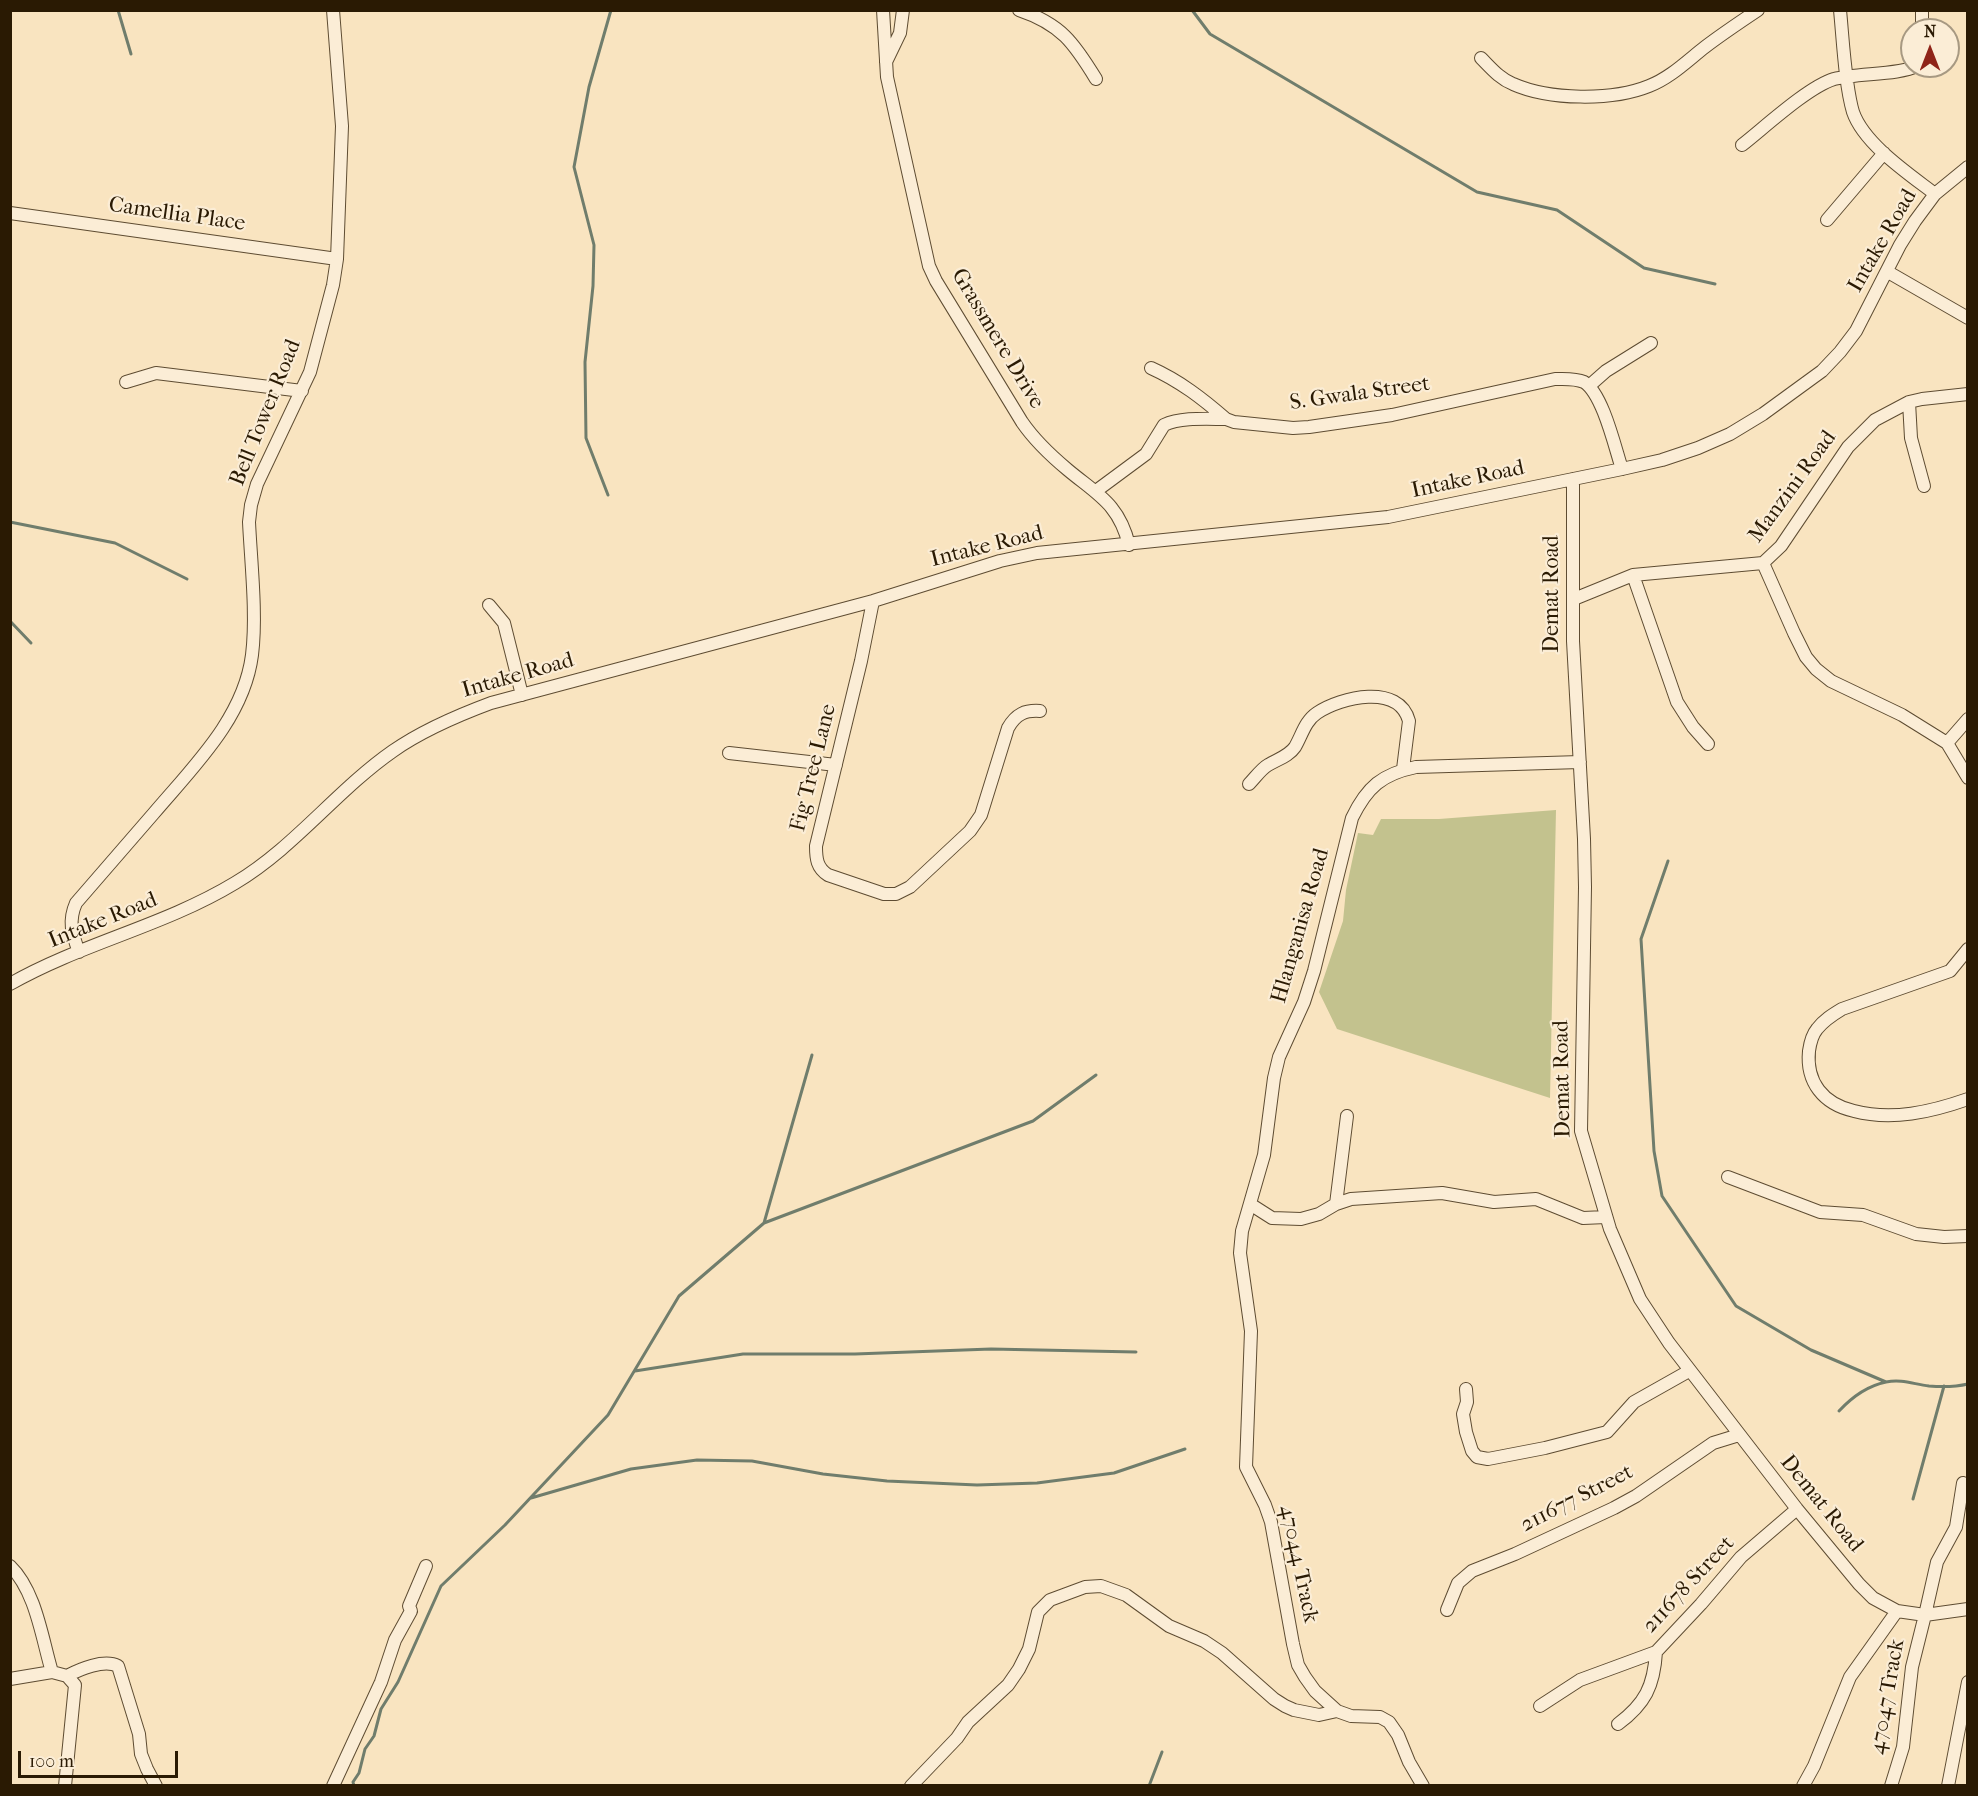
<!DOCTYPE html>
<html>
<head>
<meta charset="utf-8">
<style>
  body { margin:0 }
  #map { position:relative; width:1978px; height:1796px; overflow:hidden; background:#f9e4c0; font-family:"IM FELL French Canon",serif }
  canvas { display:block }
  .frame { position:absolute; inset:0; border:12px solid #2a1a03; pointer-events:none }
  .north { position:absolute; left:1900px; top:18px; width:60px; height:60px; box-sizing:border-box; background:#fbedd6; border:2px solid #a79982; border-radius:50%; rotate:0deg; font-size:16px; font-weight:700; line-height:24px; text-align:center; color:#2a1a03 }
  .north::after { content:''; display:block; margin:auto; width:21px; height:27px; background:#8f2418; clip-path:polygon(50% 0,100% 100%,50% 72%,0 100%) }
  .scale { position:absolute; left:18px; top:1751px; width:160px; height:27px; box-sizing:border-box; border:3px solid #2a1a03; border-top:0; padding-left:8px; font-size:18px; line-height:21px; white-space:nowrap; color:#2a1a03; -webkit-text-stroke:4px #fbedd6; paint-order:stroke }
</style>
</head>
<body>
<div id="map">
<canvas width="1978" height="1796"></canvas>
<div class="frame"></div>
<div class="north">N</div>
<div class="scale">100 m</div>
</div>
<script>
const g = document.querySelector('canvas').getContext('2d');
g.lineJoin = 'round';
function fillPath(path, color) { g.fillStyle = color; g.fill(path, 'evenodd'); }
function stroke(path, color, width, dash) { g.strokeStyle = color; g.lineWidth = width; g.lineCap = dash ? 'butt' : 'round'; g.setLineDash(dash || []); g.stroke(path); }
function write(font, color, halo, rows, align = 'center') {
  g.font = font + ' "IM FELL French Canon",serif'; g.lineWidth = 4.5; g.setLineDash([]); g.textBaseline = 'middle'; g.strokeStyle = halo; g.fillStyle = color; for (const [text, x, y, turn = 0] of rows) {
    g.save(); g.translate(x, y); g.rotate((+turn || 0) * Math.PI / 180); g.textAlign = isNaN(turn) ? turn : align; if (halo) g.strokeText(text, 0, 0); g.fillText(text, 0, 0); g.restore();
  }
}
fillPath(new Path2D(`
  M 1556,810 L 1550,1098 L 1337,1029 L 1319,992 L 1343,921 L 1346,890 L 1358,833 L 1373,835 L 1381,819 L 1439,819 Z`), '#c3c28e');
stroke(new Path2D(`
  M 118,10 L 131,54
  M 1192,10 L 1210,34 L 1477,192 L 1557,210 L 1644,268 L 1715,284
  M 608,495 L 586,438 L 585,362 L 593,286 L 594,245 L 574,167 L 589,87 L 611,10
  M 10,522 L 115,543 L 187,579
  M 10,621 L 31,643
  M 1668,861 L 1641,939 L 1654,1151 L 1662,1196 L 1736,1306 L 1811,1350 L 1886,1382 C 1902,1379 1913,1384 1929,1386 C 1941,1387 1955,1387 1968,1384
  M 764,1223 L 812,1055
  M 635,1371 L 743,1354 L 855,1354 L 991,1349 L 1136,1352
  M 1839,1411 C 1852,1397 1867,1386 1886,1382
  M 531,1498 L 631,1469 L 697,1460 L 752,1461 L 823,1474 L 887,1481 L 977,1485 L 1037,1483 L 1114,1473 L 1185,1449
  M 1913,1499 L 1944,1386
  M 354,1786 L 353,1782 L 359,1773 L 365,1749 L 374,1736 L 381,1709 L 398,1682 L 441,1586 L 505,1525 L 608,1415 L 679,1296 L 764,1223 L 1033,1121 L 1096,1075
  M 1149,1786 L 1162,1752`), '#707d6c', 3);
const minor = new Path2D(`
  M 883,10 L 887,77 L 929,266 L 936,281 L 1022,422 C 1035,441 1050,455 1068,470 C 1098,495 1119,504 1129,545
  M 1019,10 C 1061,24 1074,43 1096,79
  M 1840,10 C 1843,40 1845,85 1853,112 C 1864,144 1909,174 1935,194
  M 1922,10 L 1922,30
  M 1481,58 C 1491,68 1500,79 1513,84 C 1549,100 1612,101 1649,86 C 1670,78 1687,61 1705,47 C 1722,34 1740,22 1758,10
  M 886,62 L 900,33 L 903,10
  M 1742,145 C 1765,127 1808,87 1834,79 C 1857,73 1899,75 1917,66
  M 10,213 L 337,259
  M 1827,220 L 1884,153
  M 1888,272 L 1968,318
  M 1151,368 C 1180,381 1203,399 1226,419 L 1234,422 L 1293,428 L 1309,427 L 1392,415 L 1555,379 C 1564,379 1575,378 1584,382 C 1603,394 1615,448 1622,469
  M 126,382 L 156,373 L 302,391
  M 1589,386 L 1606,371 L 1651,343
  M 1909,402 L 1911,438 L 1924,486
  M 1573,479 L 1573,641 L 1584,839 L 1585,887 L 1581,1131 L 1610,1229 L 1640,1299 L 1669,1343 L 1797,1509 L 1859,1584 L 1873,1598 L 1897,1611 L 1925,1615 L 1968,1609
  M 1096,491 L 1146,454 L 1164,425 C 1181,417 1207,419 1226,419
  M 1763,563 L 1794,633 L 1806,657 L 1816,669 L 1831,681 L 1902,715 L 1947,743 L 1968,778
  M 1633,575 L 1677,702 L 1693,727 L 1708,744
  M 1574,599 L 1633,575 L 1763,563 L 1781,546 L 1848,447 L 1875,420 L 1909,402 L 1922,399 L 1968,394
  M 873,601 L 861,661 L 816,846 C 816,859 817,868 828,875 L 884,894 L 896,894 L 910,887 L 970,831 L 981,815 L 1008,728 C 1016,714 1025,710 1040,711
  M 489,605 L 504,623 L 522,695
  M 1947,743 L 1968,719
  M 729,753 L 836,765
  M 1249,784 C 1255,778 1261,769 1268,765 C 1278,759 1289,756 1295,747 C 1302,735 1305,721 1317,713 C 1341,697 1399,683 1409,721 L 1403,769
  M 1968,949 L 1950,971 L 1842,1009 C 1832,1015 1824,1020 1817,1029 C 1812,1035 1810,1044 1809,1051 C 1806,1082 1823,1104 1854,1111 C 1892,1121 1931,1112 1968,1099
  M 79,952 C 72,934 68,921 76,903 C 102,873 128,843 154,813 C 193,767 244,718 252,655 C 257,615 251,563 249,522 L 251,505 L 257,484 L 310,372 L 333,285 L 337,259 L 342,126 L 333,10
  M 10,984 C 82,943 164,926 235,883 C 294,848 337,790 393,751 C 423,730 456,716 491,703 L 873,601 L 1000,561 L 1037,553 L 1388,517 L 1622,469 L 1662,460 L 1698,448 L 1730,434 L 1763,414 L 1822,371 L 1840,352 L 1856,331 L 1900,245 L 1915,221 L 1935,194 L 1968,167
  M 1728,1177 L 1820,1212 L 1863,1215 L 1916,1234 L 1944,1237 L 1968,1236
  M 1250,1204 L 1272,1218 L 1301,1219 L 1319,1214 L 1336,1204 L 1351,1199 L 1442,1193 L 1494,1202 L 1536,1199 L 1583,1218 L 1606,1217
  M 1336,1204 L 1347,1116
  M 1466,1389 L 1467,1402 L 1463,1414 L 1466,1432 L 1472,1451 L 1477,1457 L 1488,1459 L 1545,1448 L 1607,1432 L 1634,1402 L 1689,1371
  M 10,1566 C 36,1591 42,1639 52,1672
  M 1447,1610 L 1458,1583 L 1472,1571 L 1515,1554 L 1614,1508 L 1636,1496 L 1713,1443 L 1739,1435
  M 10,1679 L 52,1672 L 67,1676 C 80,1669 104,1659 118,1666 L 139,1734 L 141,1754 L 147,1769 L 156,1786
  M 1540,1706 L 1580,1680 L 1656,1652 L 1701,1604 L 1741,1557 L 1797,1509
  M 1618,1724 C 1645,1704 1654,1686 1656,1652
  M 65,1786 L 75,1685 L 67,1676
  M 333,1786 L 381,1682 L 395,1640 L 411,1611 L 409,1606 L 426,1566
  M 911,1786 L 957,1738 L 968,1722 L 1008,1685 L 1019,1669 L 1029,1649 L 1038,1612 L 1050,1600 L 1085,1587 L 1101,1586 L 1126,1595 L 1169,1626 L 1204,1641 L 1222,1653 L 1274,1699 L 1285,1706 L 1294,1710 L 1319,1715 L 1337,1711
  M 1423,1786 L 1409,1762 L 1398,1735 L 1389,1722 L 1380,1717 L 1351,1716 L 1337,1711 L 1315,1691 L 1305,1677 L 1298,1665 L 1293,1644 L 1271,1522 L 1265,1505 L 1246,1467 L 1251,1331 L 1240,1253 L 1242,1231 L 1264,1155 L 1274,1078 L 1279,1057 L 1304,1002 L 1314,971 L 1352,818 C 1367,787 1382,774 1416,767 L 1580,762
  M 1803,1786 L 1814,1766 L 1850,1677 L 1897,1611
  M 1891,1786 L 1903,1747 L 1912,1667 L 1925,1615 L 1937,1562 L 1956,1527 L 1963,1483
  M 1948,1786 L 1968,1682`);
stroke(minor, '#5e4c32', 14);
stroke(minor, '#fbedd6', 12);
write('22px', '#2a1a03', '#fbedd6', [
  ["Camellia Place",177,215,8],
  ["Intake Road",1883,241,-60],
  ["Grassmere Drive",997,339,59],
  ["S. Gwala Street",1360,394,-8],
  ["Bell Tower Road",266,413,-68],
  ["Intake Road",1468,480,-12],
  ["Manzini Road",1793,487,-54],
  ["Intake Road",987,547,-14],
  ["Demat Road",1553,594,-90],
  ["Intake Road",518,676,-16],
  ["Fig Tree Lane",814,768,-76],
  ["Intake Road",103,921,-22],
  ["Hlanganisa Road",1301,926,-74],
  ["Demat Road",1563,1079,-91],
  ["211677 Street",1577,1499,-27],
  ["Demat Road",1821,1504,51],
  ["47044 Track",1298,1564,78],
  ["211678 Street",1689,1585,-47],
  ["47047 Track",1888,1697,-80]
]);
</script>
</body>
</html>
